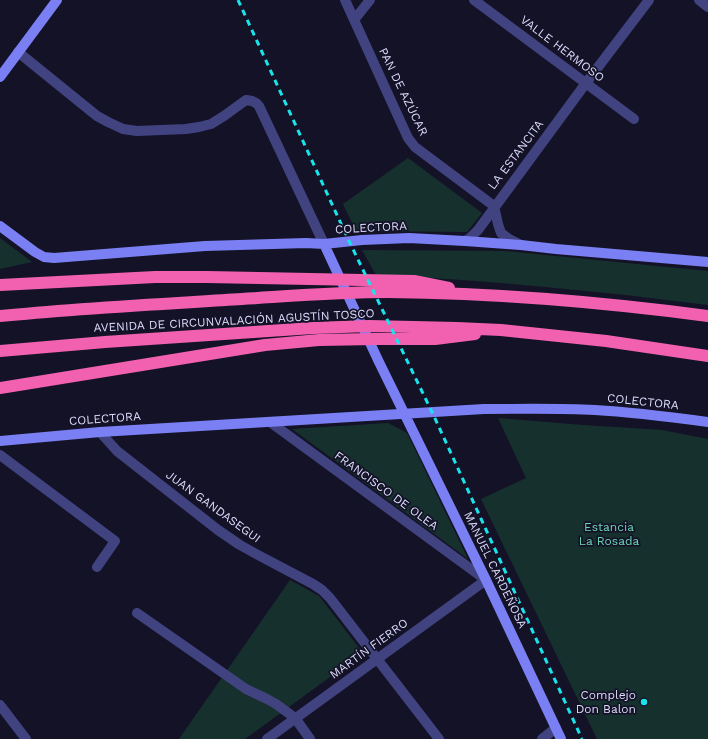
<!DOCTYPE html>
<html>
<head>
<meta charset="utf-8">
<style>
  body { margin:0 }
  canvas { display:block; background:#141227 }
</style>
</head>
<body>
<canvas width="708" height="739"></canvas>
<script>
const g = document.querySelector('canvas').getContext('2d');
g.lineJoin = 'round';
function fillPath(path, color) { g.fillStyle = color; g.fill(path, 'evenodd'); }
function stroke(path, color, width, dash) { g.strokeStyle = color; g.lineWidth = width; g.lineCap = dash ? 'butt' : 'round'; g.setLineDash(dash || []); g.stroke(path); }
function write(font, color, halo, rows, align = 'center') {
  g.font = font + ' "Work Sans",sans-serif'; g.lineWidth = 3.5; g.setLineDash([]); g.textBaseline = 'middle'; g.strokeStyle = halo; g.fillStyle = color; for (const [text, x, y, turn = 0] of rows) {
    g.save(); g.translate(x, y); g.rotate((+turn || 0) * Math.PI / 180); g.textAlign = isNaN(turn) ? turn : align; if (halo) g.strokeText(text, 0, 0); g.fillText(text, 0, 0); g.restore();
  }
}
fillPath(new Path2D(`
  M 408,158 L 482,213 L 467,232 L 356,231 L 343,204 Z
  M 0,238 L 32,262 L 0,269 Z
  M 362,250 L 505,251 L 708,271 L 708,305 C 598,291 487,280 376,275 Z
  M 498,418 L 583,425 L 662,430 L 708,439 L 708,739 L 597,739 L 481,499 L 526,478 Z
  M 388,423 L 407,433 L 468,559 L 292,429 Z
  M 290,580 L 319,596 L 363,653 L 245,739 L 179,739 Z`), '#16302d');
stroke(new Path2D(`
  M 345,0 L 408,138 L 415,147 L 494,206 L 498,224 L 501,233 L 509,239 L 521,245
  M 474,0 L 634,119
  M 699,0 L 708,7
  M 354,20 L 370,0
  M 18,52 L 97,116 L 108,122 L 123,129 L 137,131 L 186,129 L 199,127 L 211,124 L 224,116 L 246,100 L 252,101 L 256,103 L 259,106 L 324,244
  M 465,241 L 470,238 L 478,230 L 586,83 L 649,0
  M 100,432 L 117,451 L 218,530 L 240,545 L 258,555 L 313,584 L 322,590 L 330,598 L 439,739
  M 0,455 L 115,541 L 97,567
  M 137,613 L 246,689 L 267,699 L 276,704 L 295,718 L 310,739
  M 0,705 L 26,739
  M 267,739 L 486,580 L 270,422
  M 542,739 L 556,728`), '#414381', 10);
stroke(new Path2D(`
  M 0,77 L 57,0
  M 0,226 L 35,252 L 44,257 L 54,258 L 205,246 L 306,243 L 324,244 L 362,240 L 409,238 L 465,241 L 521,245 L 556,249 L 708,262
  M 324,244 L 378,360 L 486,580 L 561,739
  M 0,441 L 100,432 L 484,409 C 521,409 558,408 595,410 C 633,412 671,417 708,422`), '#7a80f3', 10);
stroke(new Path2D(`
  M 0,285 L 155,277 L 207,277 L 414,281 L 449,288
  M 0,316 C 80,308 161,304 242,299 C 291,296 339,292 388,292 C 495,293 602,302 708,316
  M 0,351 L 105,342 L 313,328 L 369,326 L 457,328 L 501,330 L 606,341 L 708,356
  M 0,388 L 265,345 L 319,340 L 375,339 L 435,339 L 475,334`), '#f161b0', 12);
stroke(new Path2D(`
  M 238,0 L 349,241 L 432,412 L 582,739`), '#18e4eb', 3, [6, 5]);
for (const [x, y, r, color] of [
  [644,702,4,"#18e4eb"]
]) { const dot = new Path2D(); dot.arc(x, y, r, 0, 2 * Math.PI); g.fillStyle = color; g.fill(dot); stroke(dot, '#141227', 1.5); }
write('12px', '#dcdbfc', '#141227', [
  ["VALLE HERMOSO",562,49,37],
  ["PAN DE AZÚCAR",403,92,64],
  ["LA ESTANCITA",516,155,-53],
  ["COLECTORA",371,228,-3],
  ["AVENIDA DE CIRCUNVALACIÓN AGUSTÍN TOSCO",234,321,-3],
  ["COLECTORA",643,402,6],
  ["COLECTORA",105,419,-4],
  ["FRANCISCO DE OLEA",386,491,36],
  ["JUAN GANDASEGUI",213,507,36],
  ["MANUEL CARDEÑOSA",495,570,64],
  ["MARTÍN FIERRO",369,649,-36]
]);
write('12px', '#6cd6b5', '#141227', [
  ["Estancia",609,527],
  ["La Rosada",609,541]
]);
write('12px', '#dcdbfc', '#141227', [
  ["Complejo",636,695],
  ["Don Balon",636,709]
], 'right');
</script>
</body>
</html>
